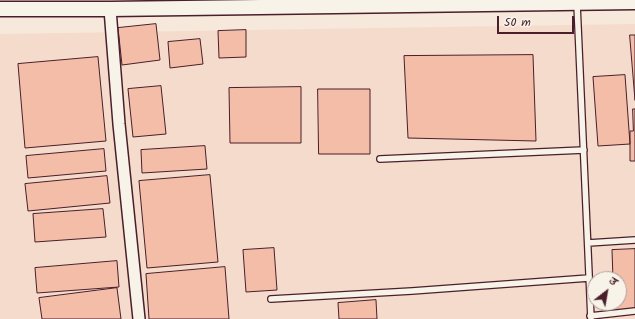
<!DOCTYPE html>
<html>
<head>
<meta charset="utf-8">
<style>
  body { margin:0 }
  #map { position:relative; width:635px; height:319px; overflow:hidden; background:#f6e8db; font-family:Kalam,"Playpen Sans Deva",sans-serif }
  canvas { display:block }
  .north { position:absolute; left:587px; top:271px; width:40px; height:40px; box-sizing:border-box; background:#f7f3e8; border:1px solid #b29e9c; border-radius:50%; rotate:31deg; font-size:11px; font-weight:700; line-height:16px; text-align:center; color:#4a1f2b }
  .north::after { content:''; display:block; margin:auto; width:14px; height:18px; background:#4a1f2b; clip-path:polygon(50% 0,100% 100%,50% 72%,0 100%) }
  .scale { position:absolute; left:497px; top:16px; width:77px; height:18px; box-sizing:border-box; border:2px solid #4a1f2b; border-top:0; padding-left:5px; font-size:12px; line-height:14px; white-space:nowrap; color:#4a1f2b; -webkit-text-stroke:3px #f7f3e8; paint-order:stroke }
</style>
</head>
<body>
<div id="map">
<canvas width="635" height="319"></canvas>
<div class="north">उ</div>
<div class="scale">50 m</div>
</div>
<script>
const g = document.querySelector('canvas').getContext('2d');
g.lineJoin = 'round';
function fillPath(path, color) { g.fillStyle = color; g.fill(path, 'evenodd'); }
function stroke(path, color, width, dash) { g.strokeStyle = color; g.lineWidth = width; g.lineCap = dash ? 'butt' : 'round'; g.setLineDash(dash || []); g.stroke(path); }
fillPath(new Path2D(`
  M 635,24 L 635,319 L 0,319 L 0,34 ZM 595,279 L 619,279 L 619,303 L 595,303 Z`), '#f5dbcb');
const building = new Path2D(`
  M 156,24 L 160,60 L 122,65 L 118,28 Z
  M 246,30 L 246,57 L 219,58 L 218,31 Z
  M 630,35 L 635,35 L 635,100 Z
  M 200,39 L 203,64 L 170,68 L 168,42 Z
  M 533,55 L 536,141 L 408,138 L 404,56 Z
  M 98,57 L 106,141 L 25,148 L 18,64 Z
  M 625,75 L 630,144 L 598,146 L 593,77 Z
  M 161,86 L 166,134 L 133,137 L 128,89 Z
  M 301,87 L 301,143 L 230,143 L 229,88 Z
  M 318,89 L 370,89 L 370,154 L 319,154 Z
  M 633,109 L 635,109 L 635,161 L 630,161 L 630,131 L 633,131 Z
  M 205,146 L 207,169 L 142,173 L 141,150 Z
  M 104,149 L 106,171 L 28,178 L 26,156 Z
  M 210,175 L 218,262 L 147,268 L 139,181 Z
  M 107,176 L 110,203 L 28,211 L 25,184 Z
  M 103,209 L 106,237 L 35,242 L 33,214 Z
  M 274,248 L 277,290 L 246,292 L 243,250 Z
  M 635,249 L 635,312 L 614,312 L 613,303 L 619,303 L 619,279 L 613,279 L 612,250 Z
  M 117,261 L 119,287 L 37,293 L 35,268 Z
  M 225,267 L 229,319 L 149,319 L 146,274 Z
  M 117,288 L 121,319 L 42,319 L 39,298 Z
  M 376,300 L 377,319 L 339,319 L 338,303 Z`);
fillPath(building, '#f3bda7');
stroke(building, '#4a1f2b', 1);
const service = new Path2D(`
  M 577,4 L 591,319
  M 380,159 L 584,150
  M 588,243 L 635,240
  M 271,299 L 412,291 L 589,278
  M 590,316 L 635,311`);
const minor = new Path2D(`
  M 110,9 L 119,124 L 139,319`);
const tertiary = new Path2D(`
  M 0,9 L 110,9 L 635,2`);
stroke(service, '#4a1f2b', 8);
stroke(minor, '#4a1f2b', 14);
stroke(tertiary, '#4a1f2b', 17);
stroke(service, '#f7f3e8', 5.5);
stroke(minor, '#f7f3e8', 11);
stroke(tertiary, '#f7f3e8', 14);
</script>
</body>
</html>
